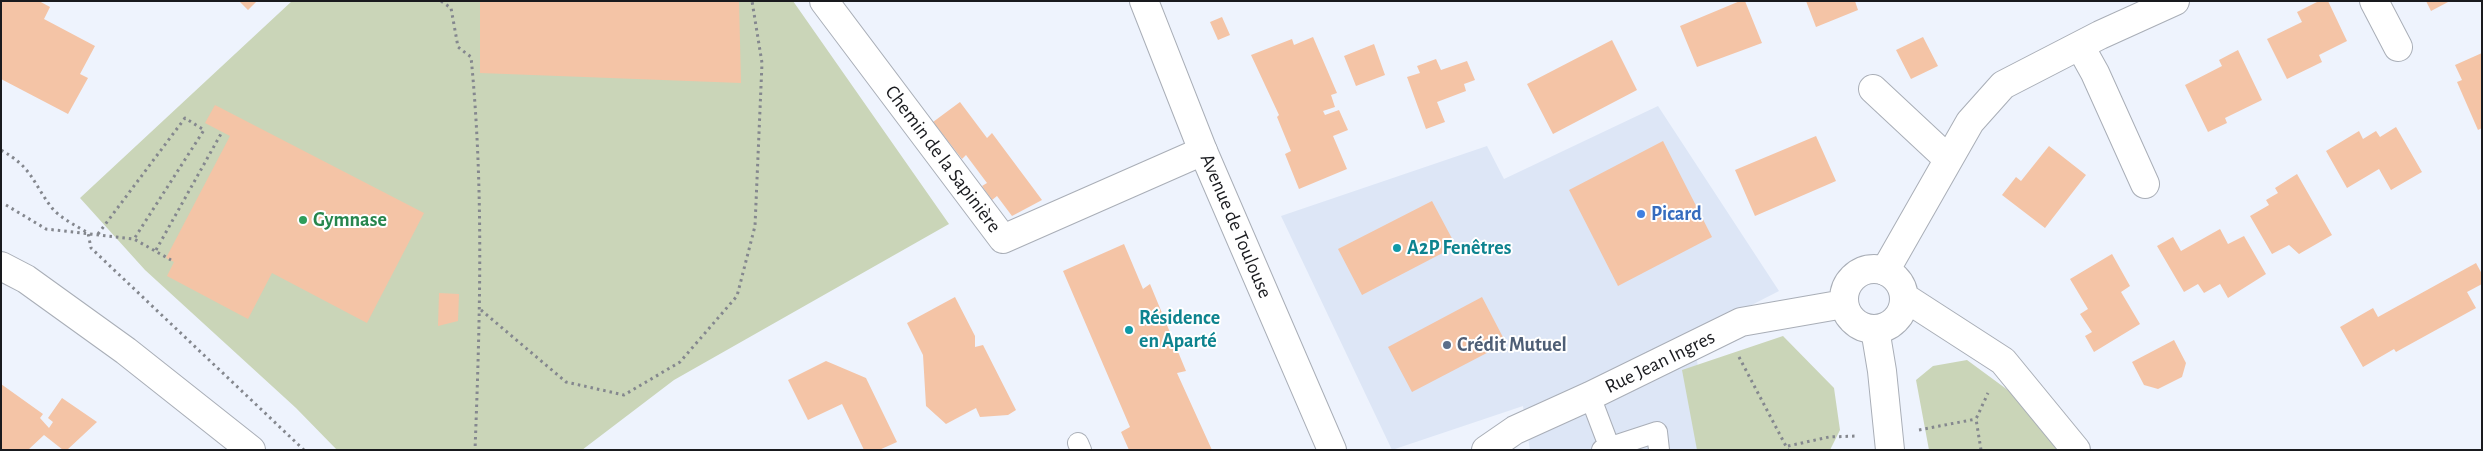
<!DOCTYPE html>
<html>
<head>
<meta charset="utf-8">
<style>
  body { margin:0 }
  #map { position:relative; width:2483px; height:451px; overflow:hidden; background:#eef3fd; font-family:"Alegreya Sans",sans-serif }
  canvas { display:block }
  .frame { position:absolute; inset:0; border:2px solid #191a1e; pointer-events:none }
</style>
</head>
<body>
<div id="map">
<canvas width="2483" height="451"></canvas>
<div class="frame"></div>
</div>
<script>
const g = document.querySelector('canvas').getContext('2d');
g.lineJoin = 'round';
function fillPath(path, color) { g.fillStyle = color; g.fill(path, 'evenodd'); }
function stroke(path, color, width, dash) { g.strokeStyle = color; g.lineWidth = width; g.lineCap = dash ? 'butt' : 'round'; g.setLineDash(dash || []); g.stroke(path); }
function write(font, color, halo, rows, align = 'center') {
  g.font = font + ' "Alegreya Sans",sans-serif'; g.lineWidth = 4; g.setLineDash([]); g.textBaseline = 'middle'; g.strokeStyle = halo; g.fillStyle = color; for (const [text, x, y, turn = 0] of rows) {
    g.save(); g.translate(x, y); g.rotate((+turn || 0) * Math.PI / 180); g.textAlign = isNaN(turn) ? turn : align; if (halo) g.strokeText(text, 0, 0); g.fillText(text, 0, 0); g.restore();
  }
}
fillPath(new Path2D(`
  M 1658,106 L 1779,291 L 1693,335 L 1711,450 L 1530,450 L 1523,406 L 1392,450 L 1281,216 L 1487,146 L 1504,179 Z`), '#dde6f6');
fillPath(new Path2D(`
  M 292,1 L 793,1 L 949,224 L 674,380 L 582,450 L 337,450 L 296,408 L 145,270 L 80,198 Z
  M 1783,336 L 1834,388 L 1840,430 L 1830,450 L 1697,450 L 1682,370 Z
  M 1967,360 L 2020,399 L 2060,450 L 1929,450 L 1916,380 L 1933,366 Z`), '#cad5b8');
fillPath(new Path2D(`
  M 1,1 L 39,1 L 50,7 L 44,19 L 95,46 L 80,74 L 88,78 L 68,114 L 1,79 Z
  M 239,1 L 257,1 L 248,10 Z
  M 480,1 L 739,1 L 741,83 L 480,73 Z
  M 1740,1 L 1745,1 L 1762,43 L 1697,67 L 1680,26 Z
  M 1806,1 L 1855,1 L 1858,10 L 1816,27 Z
  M 2319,1 L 2328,1 L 2347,41 L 2319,55 L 2322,62 L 2287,79 L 2267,39 L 2302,22 L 2297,12 Z
  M 2426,1 L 2450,1 L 2431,11 Z
  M 1222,17 L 1230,35 L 1218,40 L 1210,22 Z
  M 1313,37 L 1337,93 L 1331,95 L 1335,107 L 1323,111 L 1325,115 L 1339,110 L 1348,130 L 1333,136 L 1347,169 L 1299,189 L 1285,154 L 1291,151 L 1277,117 L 1279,115 L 1251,55 L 1292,39 L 1294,45 Z
  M 1923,37 L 1938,66 L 1911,79 L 1896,50 Z
  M 1612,40 L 1637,90 L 1553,134 L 1527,84 Z
  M 1374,44 L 1385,75 L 1356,86 L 1344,56 Z
  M 2238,50 L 2262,100 L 2225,118 L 2227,123 L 2208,132 L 2185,85 L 2222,66 L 2219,60 Z
  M 2482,53 L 2482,128 L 2478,130 L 2457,82 L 2462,80 L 2455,65 Z
  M 1436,59 L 1441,70 L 1467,61 L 1475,80 L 1464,84 L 1466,91 L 1437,102 L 1445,122 L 1426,129 L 1407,77 L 1420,73 L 1417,66 Z
  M 960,102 L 987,138 L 992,133 L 1042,200 L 1012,216 L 997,196 L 992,200 L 982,186 L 987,183 L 966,155 L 962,159 L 933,122 Z
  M 215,105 L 424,213 L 367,323 L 272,273 L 248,319 L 167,276 L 174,262 L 166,258 L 230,136 L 205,123 Z
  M 2396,127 L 2422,172 L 2391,190 L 2379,169 L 2347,188 L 2326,151 L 2359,131 L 2363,139 L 2376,131 L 2380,137 Z
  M 1816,136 L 1836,181 L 1755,216 L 1735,170 Z
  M 1663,141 L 1712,237 L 1618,286 L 1569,190 Z
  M 2049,146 L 2086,175 L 2045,228 L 2002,195 L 2016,177 L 2021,181 Z
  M 2297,174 L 2332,235 L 2299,254 L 2289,245 L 2272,254 L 2250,216 L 2269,205 L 2266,200 L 2278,193 L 2275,188 Z
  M 1432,201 L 1456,246 L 1362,295 L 1338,249 Z
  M 2220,229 L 2228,244 L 2244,236 L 2266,274 L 2228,298 L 2220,284 L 2204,293 L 2198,284 L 2184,292 L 2157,246 L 2173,237 L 2181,251 Z
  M 1124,244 L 1143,289 L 1150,284 L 1186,371 L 1177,373 L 1212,450 L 1129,450 L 1121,432 L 1130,427 L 1063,271 Z
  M 2112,254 L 2130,286 L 2121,292 L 2140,324 L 2094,352 L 2085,336 L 2092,332 L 2080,314 L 2088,309 L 2070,279 Z
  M 2476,263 L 2482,274 L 2482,284 L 2467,292 L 2476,308 L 2396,352 L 2394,349 L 2363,367 L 2340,327 L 2373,308 L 2378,317 Z
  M 439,293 L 459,294 L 458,321 L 438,326 Z
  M 955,297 L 975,336 L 975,347 L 983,345 L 1016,410 L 1008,415 L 980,417 L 976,408 L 946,424 L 926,406 L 923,355 L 907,323 Z
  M 1482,297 L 1506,343 L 1412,392 L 1388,347 Z
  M 2174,340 L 2186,363 L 2182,377 L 2158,389 L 2144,385 L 2132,362 Z
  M 826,361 L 866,378 L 897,442 L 879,450 L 864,450 L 842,404 L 808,420 L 788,380 Z
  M 1,384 L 43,414 L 40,418 L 49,428 L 53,422 L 48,418 L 62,398 L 97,422 L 67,450 L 63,450 L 44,435 L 28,450 L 1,450 Z`), '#f4c4a6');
const service = new Path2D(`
  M 1590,396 L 1609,446
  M 1078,443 L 1081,450
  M 1602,450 L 1657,432 L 1659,450`);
const minor = new Path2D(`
  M 824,1 L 1003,239 L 1203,151
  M 2374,1 L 2398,47
  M 2080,46 L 2095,73 L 2145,184
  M 1873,89 L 1948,159
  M 1,266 L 26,279 L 126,351 L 251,450
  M 1885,271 L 1970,122 L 2003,85 L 2100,35 L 2175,1
  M 1875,329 L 1882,371 L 1890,450`);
const tertiary = new Path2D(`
  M1844 299a30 30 0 1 1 60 0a30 30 0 1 1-60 0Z
  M 1904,297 L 2003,361 L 2076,450
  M 1486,450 L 1515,430 L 1590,396 L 1741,322 L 1844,304`);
const primary = new Path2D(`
  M 1144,1 L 1203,151 L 1332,450`);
stroke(service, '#a9aeb7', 22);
stroke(minor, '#a9aeb7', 30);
stroke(tertiary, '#a9aeb7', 30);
stroke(primary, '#a9aeb7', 30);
stroke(new Path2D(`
  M 441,1 L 451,8 L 458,47 L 471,57 C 484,188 480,319 475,450
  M 1,150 C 33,168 32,182 52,208 C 60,218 77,226 88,233 L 91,248 L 304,450
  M 6,205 L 46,229 L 134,239 L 171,260
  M 98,234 L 185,118 L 204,130 L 134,239
  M 156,250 L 222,132
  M 481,310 L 566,382 L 624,395 L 680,362 L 737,296 L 755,226 L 762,63 L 752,1
  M 1739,357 L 1788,450
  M 1919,430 L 1976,419
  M 1788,446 L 1829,437 L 1856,436
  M 1981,450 L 1976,419 L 1988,393`), '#84878e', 3, [2.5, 4]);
stroke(service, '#fff', 20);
stroke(minor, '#fff', 28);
stroke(tertiary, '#fff', 28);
stroke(primary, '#fff', 28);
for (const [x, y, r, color] of [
  [1641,214,5,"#3f7fe0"],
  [303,220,5,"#2e9e5b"],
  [1397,248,5,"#0f9aa8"],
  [1129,330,5,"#0f9aa8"],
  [1447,345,5,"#5c6f8a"]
]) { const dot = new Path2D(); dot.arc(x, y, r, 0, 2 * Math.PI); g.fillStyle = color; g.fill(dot); stroke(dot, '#fff', 2); }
write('20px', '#191a1e', '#fff', [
  ["Chemin de la Sapinière",943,159,53],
  ["Avenue de Toulouse",1236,226,67],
  ["Rue Jean Ingres",1660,362,-26]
]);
write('bold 20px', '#366cbe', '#fff', [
  ["Picard",1651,214]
], 'left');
write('bold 20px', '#27864d', '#fff', [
  ["Gymnase",313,220]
], 'left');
write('bold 20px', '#0d838f', '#fff', [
  ["A2P Fenêtres",1407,248],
  ["Résidence",1139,318],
  ["en Aparté",1139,341]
], 'left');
write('bold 20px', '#4e5e75', '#fff', [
  ["Crédit Mutuel",1457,345]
], 'left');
</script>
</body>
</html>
